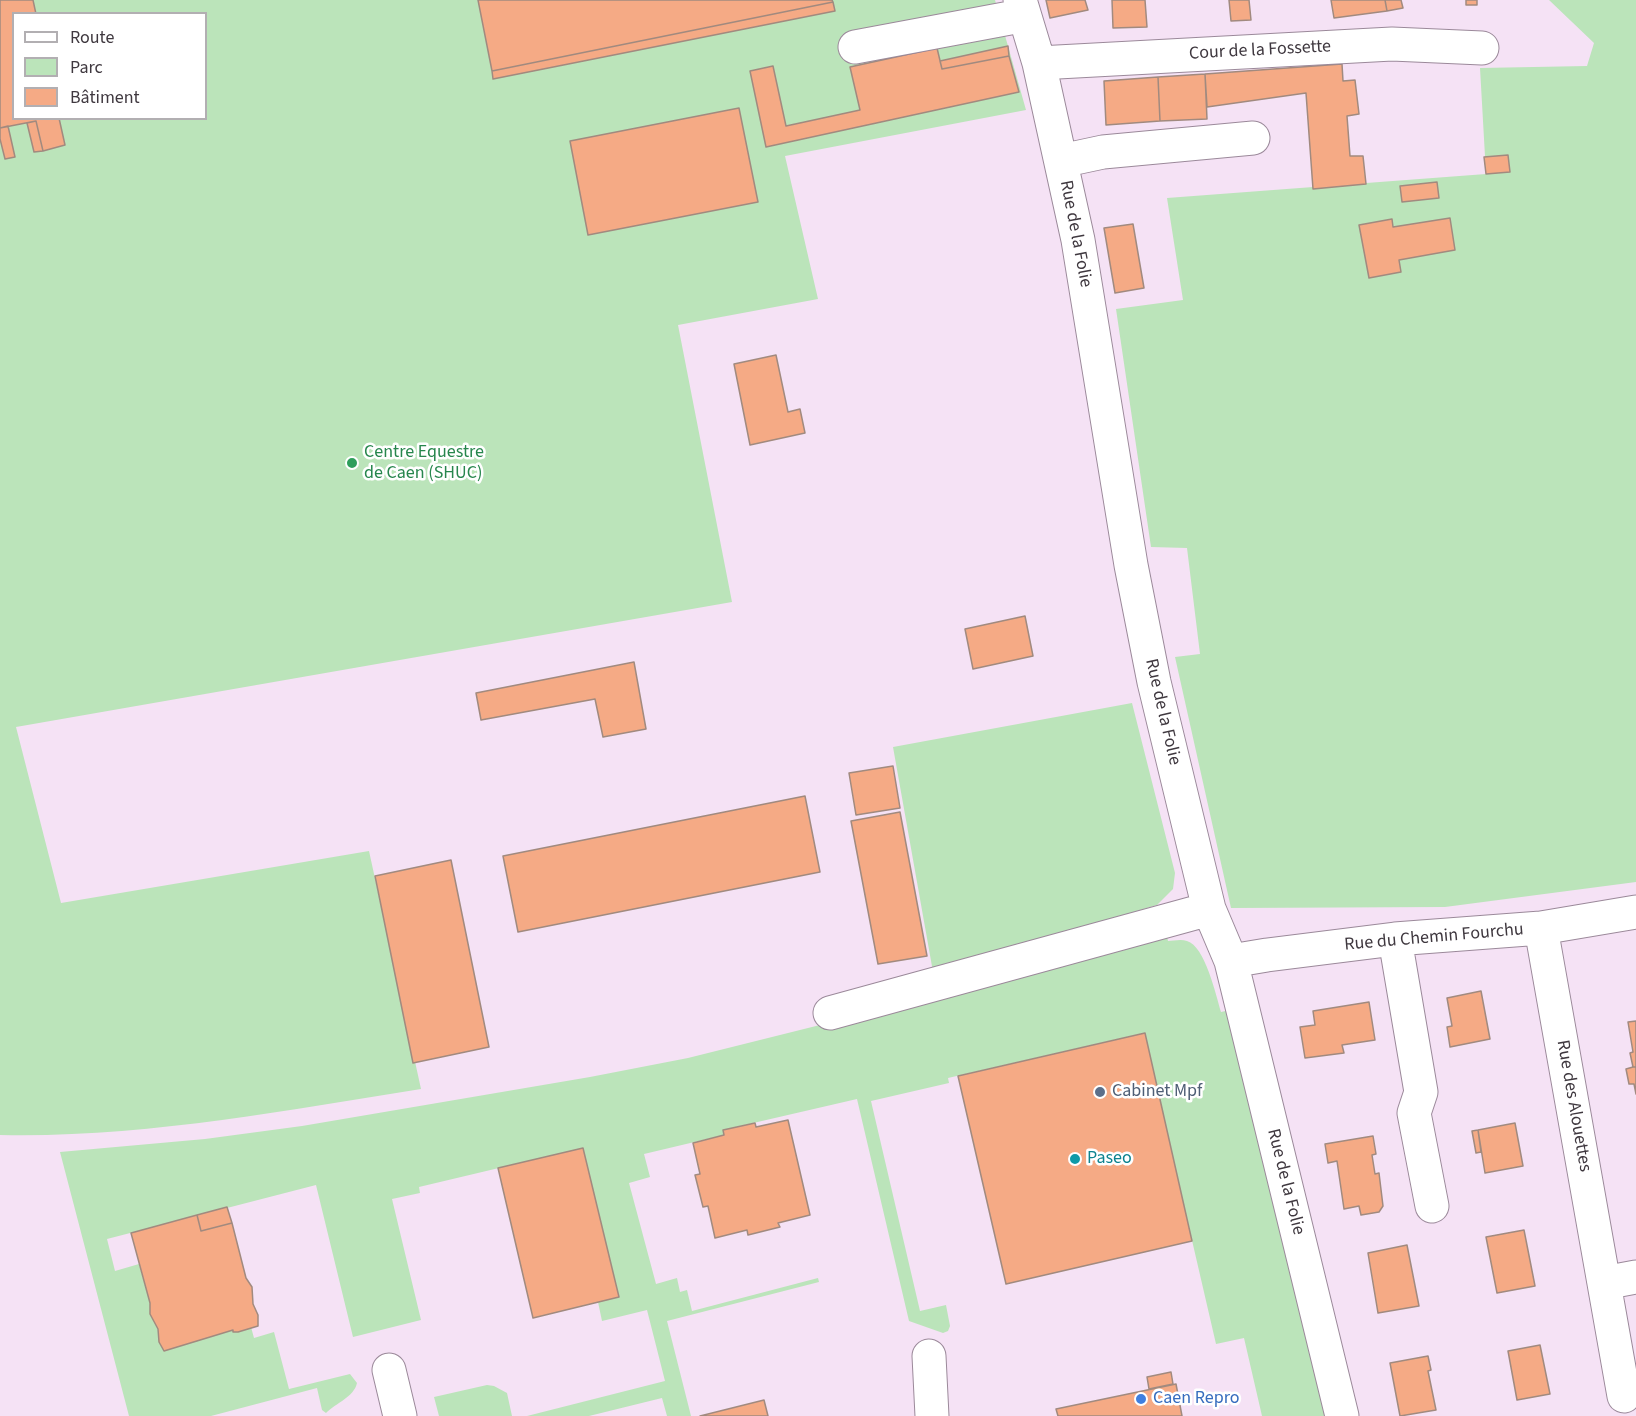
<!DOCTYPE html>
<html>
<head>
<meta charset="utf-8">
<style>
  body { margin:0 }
  #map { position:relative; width:1636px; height:1416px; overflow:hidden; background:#f5e2f5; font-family:"Source Sans 3",sans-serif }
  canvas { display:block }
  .legend { position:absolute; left:12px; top:12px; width:195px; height:108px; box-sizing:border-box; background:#fff; border:2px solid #b2afb2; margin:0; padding:8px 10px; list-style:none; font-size:18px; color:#3f383f }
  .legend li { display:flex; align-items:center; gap:12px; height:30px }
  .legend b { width:30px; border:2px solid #b2afb2 }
</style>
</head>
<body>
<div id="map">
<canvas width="1636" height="1416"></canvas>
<ul class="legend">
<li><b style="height:8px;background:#fff"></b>Route</li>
<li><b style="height:16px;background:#bbe4ba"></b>Parc</li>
<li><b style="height:16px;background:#f5aa85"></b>Bâtiment</li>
</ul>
</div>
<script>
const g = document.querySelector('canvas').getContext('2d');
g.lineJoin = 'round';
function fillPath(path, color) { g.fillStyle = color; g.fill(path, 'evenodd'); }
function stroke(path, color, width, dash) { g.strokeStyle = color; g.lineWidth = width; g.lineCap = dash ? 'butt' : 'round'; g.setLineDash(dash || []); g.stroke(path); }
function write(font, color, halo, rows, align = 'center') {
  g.font = font + ' "Source Sans 3",sans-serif'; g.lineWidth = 5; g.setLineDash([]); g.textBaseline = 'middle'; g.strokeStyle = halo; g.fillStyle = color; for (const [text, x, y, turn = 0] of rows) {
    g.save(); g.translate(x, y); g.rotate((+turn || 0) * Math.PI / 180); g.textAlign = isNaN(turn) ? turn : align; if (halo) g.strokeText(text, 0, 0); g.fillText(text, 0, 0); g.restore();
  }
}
fillPath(new Path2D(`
  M 0,0 L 995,0 L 1026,110 L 785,156 L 818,299 L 678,325 L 732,602 L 16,727 L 61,903 L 369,851 L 421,1089 C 282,1111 141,1138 0,1135 ZM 14,14 L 206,14 L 206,118 L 14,118 Z
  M 1549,0 L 1636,0 L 1636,882 L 1445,907 L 1231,908 L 1175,657 L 1200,654 L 1187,548 L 1151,547 L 1116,309 L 1183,300 L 1167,198 L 1486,174 L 1480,68 L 1587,66 L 1594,43 Z
  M 1132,703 L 1175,873 L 1173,889 L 1157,905 L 933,972 L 893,747 Z
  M 1166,932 L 1168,941 C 1173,941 1181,939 1187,941 C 1205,946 1216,995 1221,1012 L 1230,1010 L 1325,1416 L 1262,1416 L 1244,1338 L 1216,1344 L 1144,1033 L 948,1078 L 949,1083 L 871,1101 L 920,1311 L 946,1305 L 950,1326 L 948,1331 L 943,1333 L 909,1321 L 857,1099 L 723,1130 L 724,1135 L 644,1154 L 650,1177 L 629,1183 L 656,1284 L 677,1278 L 680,1292 L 687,1290 L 692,1311 L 818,1278 L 819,1282 L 667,1321 L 691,1416 L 667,1416 L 662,1398 L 589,1416 L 527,1416 L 665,1381 L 647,1310 L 602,1321 L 598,1302 L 619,1297 L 583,1148 L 419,1187 L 420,1193 L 392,1199 L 421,1320 L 353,1337 L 316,1185 L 107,1239 L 115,1271 L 139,1264 L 150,1303 L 150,1314 L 158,1329 L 159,1341 L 164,1350 L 233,1330 L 234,1332 L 251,1327 L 254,1338 L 274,1332 L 289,1389 L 350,1374 L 357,1383 C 354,1397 336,1403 326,1413 L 322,1410 L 317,1388 L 211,1416 L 129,1416 L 60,1152 L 205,1139 L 302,1126 L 590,1077 L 688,1058 L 836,1021 Z
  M 487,1385 L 494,1386 L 507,1393 L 512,1416 L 439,1416 L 434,1397 Z`), '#bbe4ba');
const building = new Path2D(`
  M 0,0 L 33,0 L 36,14 L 14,14 L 14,118 L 59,118 L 65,145 L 43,151 L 36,121 L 0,128 Z
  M 478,0 L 832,0 L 833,2 L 492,71 Z
  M 1046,0 L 1085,0 L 1088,10 L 1050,18 Z
  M 1112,0 L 1145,0 L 1147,27 L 1113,28 Z
  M 1229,0 L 1249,0 L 1251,20 L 1231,21 Z
  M 1331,0 L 1385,0 L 1387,11 L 1334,18 Z
  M 1385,0 L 1401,0 L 1403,8 L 1387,11 Z
  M 1466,0 L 1477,0 L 1477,5 L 1466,5 Z
  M 833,2 L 835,11 L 493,79 L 492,71 Z
  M 1008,46 L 1009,56 L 942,69 L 940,61 Z
  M 937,48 L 942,69 L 1009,56 L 1019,92 L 766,147 L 750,71 L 773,66 L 786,126 L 860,110 L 850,67 Z
  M 1342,64 L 1343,81 L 1355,80 L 1359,114 L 1347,116 L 1350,156 L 1363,156 L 1366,184 L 1313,189 L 1306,93 L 1207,107 L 1205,74 Z
  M 1205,74 L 1207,119 L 1160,121 L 1158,77 Z
  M 1158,77 L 1160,121 L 1106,125 L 1104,81 Z
  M 739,108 L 758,202 L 588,235 L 570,141 Z
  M 36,121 L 43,151 L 34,152 L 27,123 Z
  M 8,126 L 15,157 L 5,159 L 0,139 L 0,128 Z
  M 1508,155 L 1510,172 L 1486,174 L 1484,157 Z
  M 1437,182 L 1439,198 L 1402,202 L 1400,186 Z
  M 1450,218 L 1455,250 L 1399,260 L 1401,272 L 1369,278 L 1359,225 L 1392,219 L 1393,227 Z
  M 1133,224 L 1144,288 L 1115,293 L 1104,228 Z
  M 776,355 L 788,412 L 800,409 L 805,433 L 750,445 L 734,364 Z
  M 1025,616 L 1033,656 L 973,669 L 965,629 Z
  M 634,662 L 646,729 L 603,737 L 595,699 L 481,720 L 476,693 Z
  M 893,766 L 900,808 L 856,815 L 849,773 Z
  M 805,796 L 820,872 L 518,932 L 503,856 Z
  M 900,812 L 927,956 L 878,964 L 851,821 Z
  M 451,860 L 489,1047 L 413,1063 L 375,876 Z
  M 1481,991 L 1490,1039 L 1450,1047 L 1447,1027 L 1452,1026 L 1447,998 Z
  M 1369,1002 L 1375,1040 L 1342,1045 L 1344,1053 L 1305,1058 L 1300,1027 L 1315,1025 L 1313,1011 Z
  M 1636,1021 L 1636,1067 L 1633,1067 L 1630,1053 L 1633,1052 L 1628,1022 Z
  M 1145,1033 L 1192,1241 L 1006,1284 L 958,1076 Z
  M 1633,1067 L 1636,1067 L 1636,1094 L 1634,1084 L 1629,1084 L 1626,1069 Z
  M 788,1120 L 810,1215 L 778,1223 L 780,1227 L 748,1235 L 747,1230 L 715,1238 L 708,1206 L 703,1207 L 695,1175 L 700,1174 L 693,1143 L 724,1135 L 723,1130 L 755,1123 L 756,1127 Z
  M 1515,1123 L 1523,1166 L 1485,1173 L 1478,1130 Z
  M 1478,1130 L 1481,1152 L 1476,1153 L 1472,1131 Z
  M 1373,1136 L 1376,1154 L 1372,1155 L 1375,1174 L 1379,1173 L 1383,1206 L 1379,1212 L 1361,1215 L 1359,1206 L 1344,1209 L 1337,1161 L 1328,1163 L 1325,1144 Z
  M 583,1148 L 619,1297 L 533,1318 L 498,1168 Z
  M 227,1207 L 232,1223 L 201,1231 L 197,1215 Z
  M 197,1215 L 201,1231 L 232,1223 L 246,1278 L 252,1287 L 253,1304 L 258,1315 L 258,1326 L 238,1332 L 233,1332 L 233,1330 L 164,1351 L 159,1342 L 158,1329 L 150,1314 L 150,1303 L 131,1233 Z
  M 1524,1230 L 1535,1286 L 1497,1293 L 1486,1237 Z
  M 1407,1245 L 1419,1306 L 1378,1313 L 1368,1253 Z
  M 1540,1345 L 1550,1394 L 1517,1400 L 1508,1351 Z
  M 1428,1356 L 1431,1370 L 1428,1371 L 1436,1410 L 1400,1416 L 1390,1363 Z
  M 1171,1372 L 1173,1384 L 1149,1389 L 1147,1377 Z
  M 1176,1384 L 1182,1416 L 1058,1416 L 1056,1409 Z
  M 764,1400 L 768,1416 L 700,1416 Z`);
fillPath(building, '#f5aa85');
stroke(building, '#a18a7f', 1.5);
const minor = new Path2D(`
  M 1020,0 L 1039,63 L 1078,240 L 1131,565 L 1154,682 L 1209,909 L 1231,961 L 1342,1416
  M 855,47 L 1010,18 L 1024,14
  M 1039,63 L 1392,44 L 1482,48
  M 1061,161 L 1103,152 L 1253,138
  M 1541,928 L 1624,1396
  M 1395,939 L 1421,1092 L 1414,1113 L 1432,1206
  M 1231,961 L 1267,955 L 1395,939 L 1541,928 L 1636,912
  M 830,1013 L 1209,909
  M 1604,1283 L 1636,1277
  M 929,1356 L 932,1416
  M 389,1370 L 400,1416`);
stroke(minor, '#9b899a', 35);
stroke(minor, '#fff', 33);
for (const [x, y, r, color] of [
  [352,463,6,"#2e9e5b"],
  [1100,1092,6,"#5c6f8a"],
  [1075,1159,6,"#0f9aa8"],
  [1141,1399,6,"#3f7fe0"]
]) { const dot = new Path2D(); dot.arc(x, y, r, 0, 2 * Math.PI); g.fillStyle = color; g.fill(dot); stroke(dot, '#fff', 2); }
write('18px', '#3f383f', '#fff', [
  ["Cour de la Fossette",1260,51,-3],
  ["Rue de la Folie",1075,234,79],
  ["Rue de la Folie",1162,712,77],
  ["Rue du Chemin Fourchu",1434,938,-5],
  ["Rue des Alouettes",1573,1106,80],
  ["Rue de la Folie",1285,1182,76]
]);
write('18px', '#27864d', '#fff', [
  ["Centre Equestre",364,453],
  ["de Caen (SHUC)",364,474]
], 'left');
write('18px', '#4e5e75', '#fff', [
  ["Cabinet Mpf",1112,1092]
], 'left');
write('18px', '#0d838f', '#fff', [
  ["Paseo",1087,1159]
], 'left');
write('18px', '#366cbe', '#fff', [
  ["Caen Repro",1153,1399]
], 'left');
</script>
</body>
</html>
